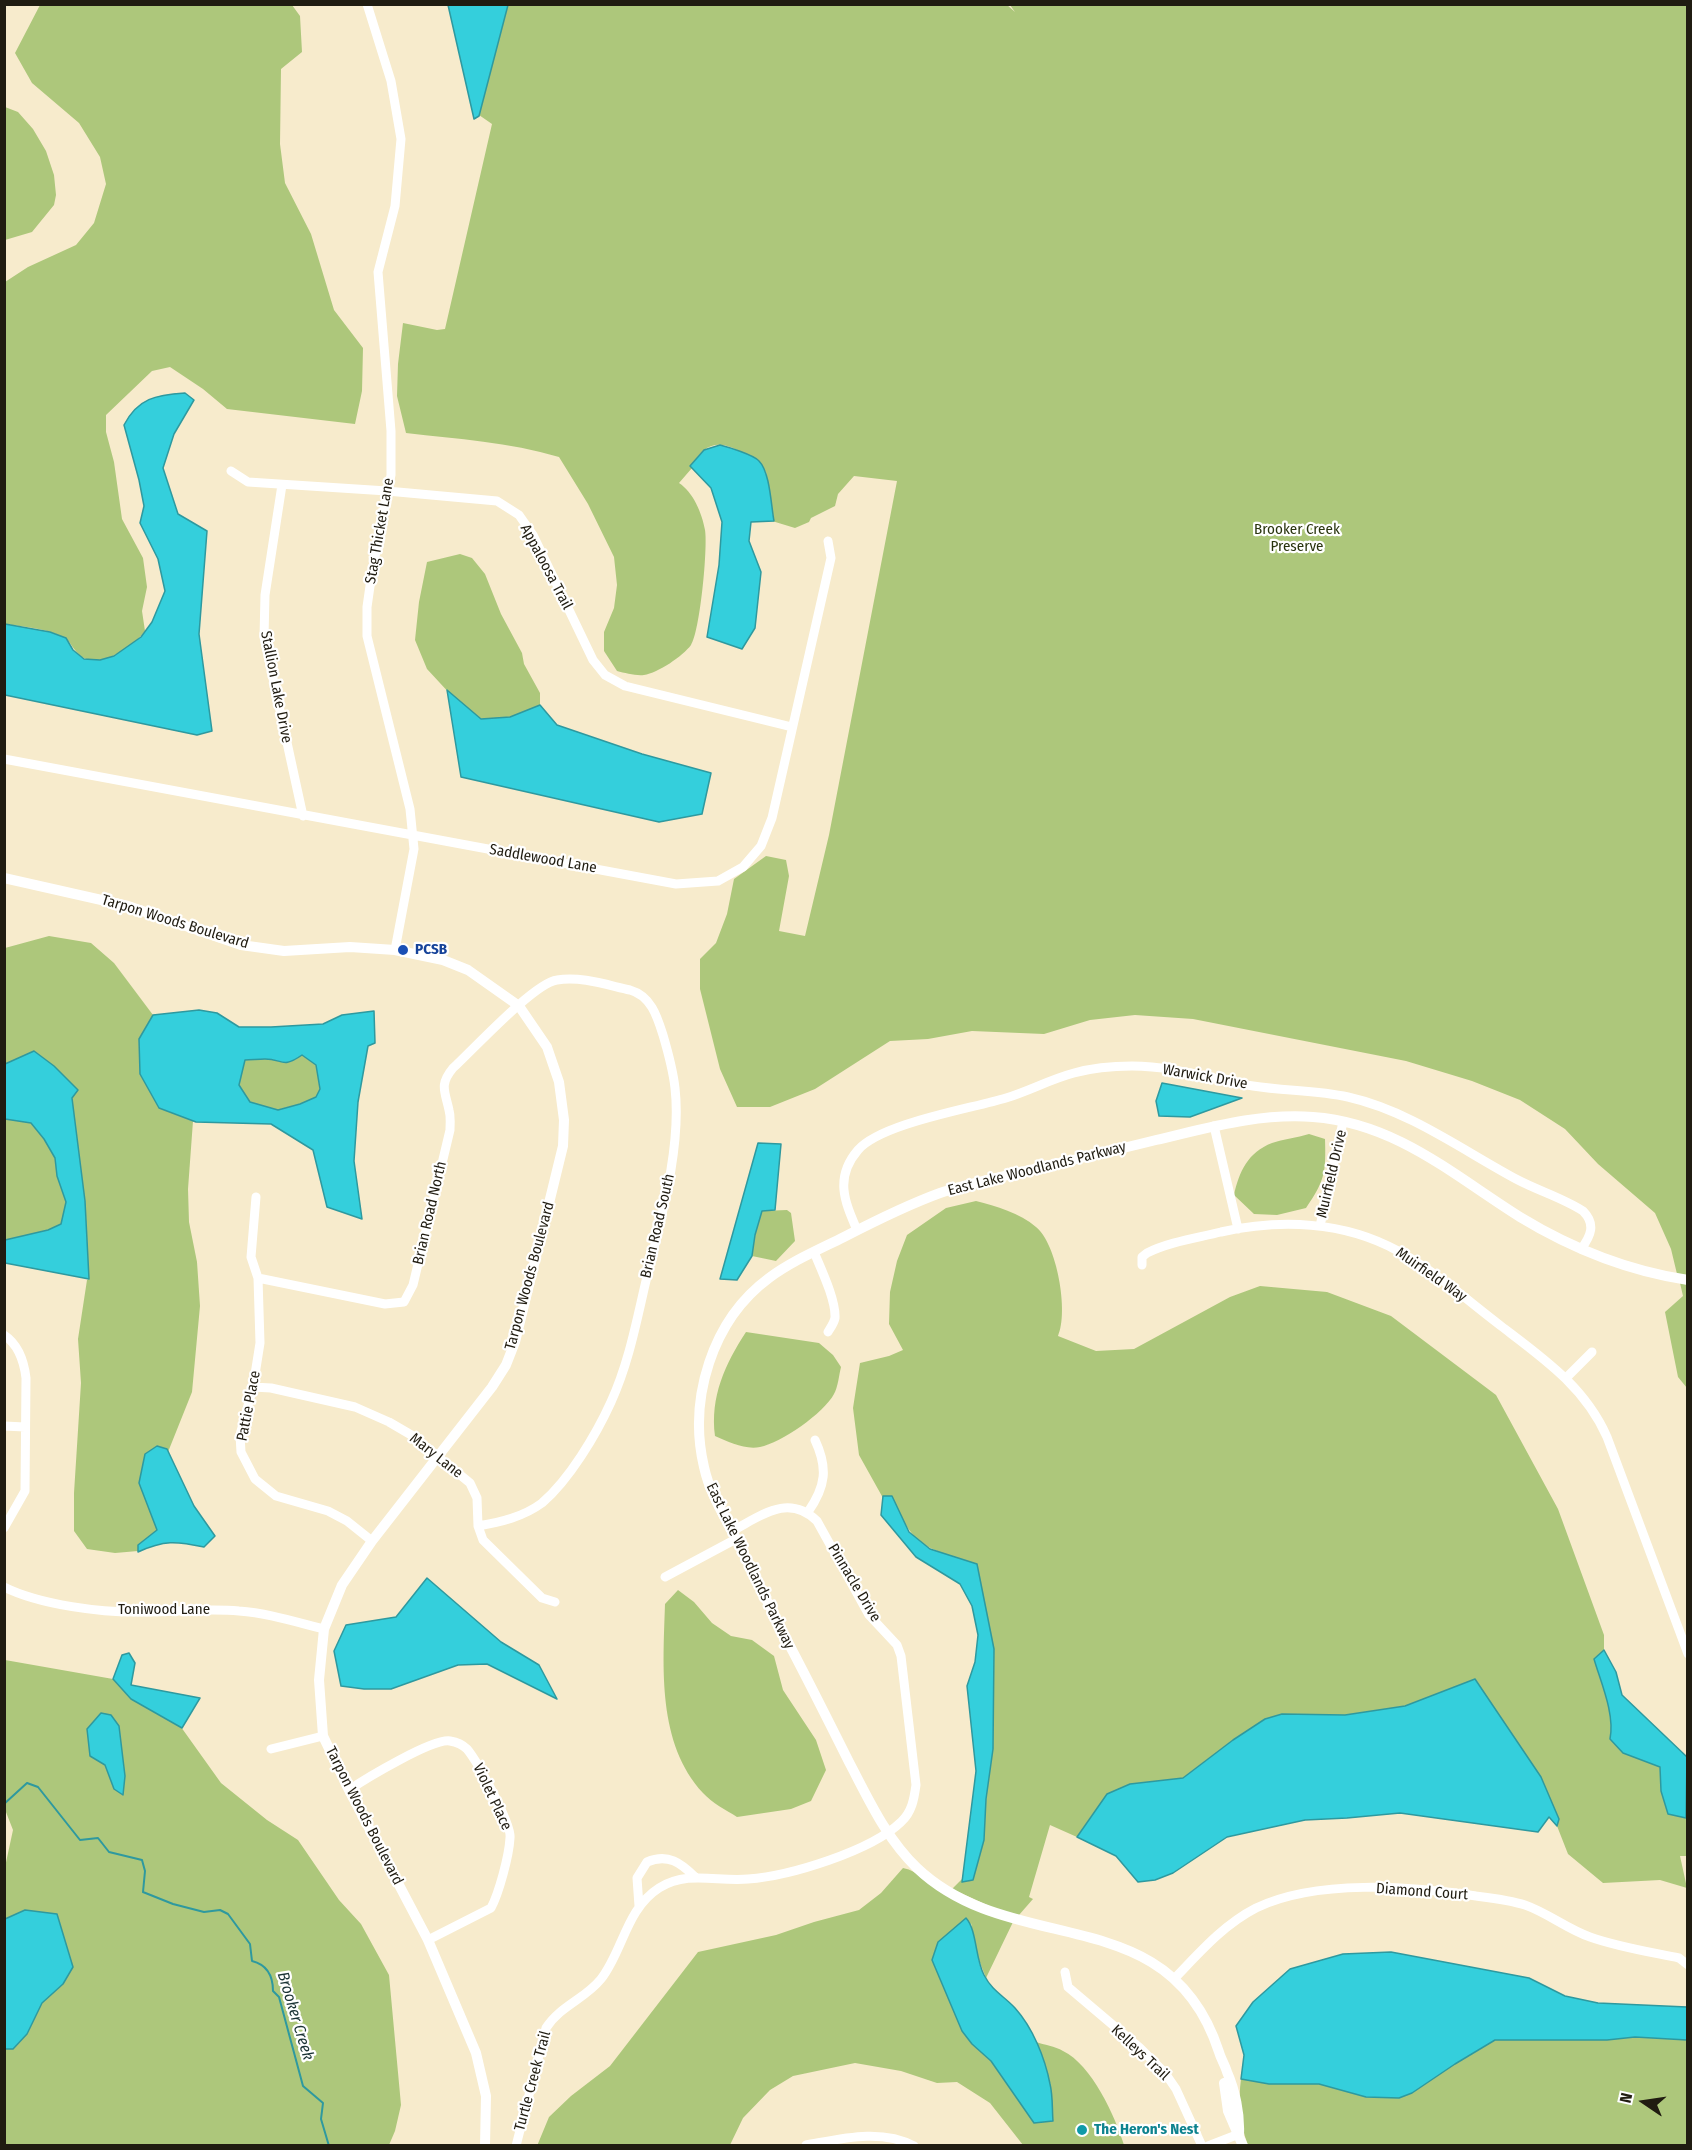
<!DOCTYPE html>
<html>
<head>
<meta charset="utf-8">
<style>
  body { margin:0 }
  #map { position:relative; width:1692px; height:2150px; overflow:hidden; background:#f7ebcc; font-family:"Fira Sans Condensed",sans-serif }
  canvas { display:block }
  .frame { position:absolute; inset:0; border:6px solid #201c11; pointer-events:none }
  .north { position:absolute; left:1614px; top:2072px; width:60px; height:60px; -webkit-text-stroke:4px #fff; paint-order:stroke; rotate:283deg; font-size:16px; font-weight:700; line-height:24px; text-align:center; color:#201c11 }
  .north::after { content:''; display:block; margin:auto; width:21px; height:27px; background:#201c11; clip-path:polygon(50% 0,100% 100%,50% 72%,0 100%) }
</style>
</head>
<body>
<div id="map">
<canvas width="1692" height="2150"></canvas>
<div class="frame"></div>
<div class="north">N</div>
</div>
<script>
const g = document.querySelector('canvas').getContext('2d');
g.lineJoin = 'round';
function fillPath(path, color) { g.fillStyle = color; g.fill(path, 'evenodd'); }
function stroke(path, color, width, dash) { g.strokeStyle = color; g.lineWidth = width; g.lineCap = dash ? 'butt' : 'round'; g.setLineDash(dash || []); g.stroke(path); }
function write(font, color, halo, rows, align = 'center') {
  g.font = font + ' "Fira Sans Condensed",sans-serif'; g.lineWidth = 4.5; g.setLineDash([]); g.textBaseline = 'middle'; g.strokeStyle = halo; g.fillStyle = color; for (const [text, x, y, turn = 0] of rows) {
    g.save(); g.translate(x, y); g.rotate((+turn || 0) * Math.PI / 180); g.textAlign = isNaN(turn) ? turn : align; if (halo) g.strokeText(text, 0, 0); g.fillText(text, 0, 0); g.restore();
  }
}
fillPath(new Path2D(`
  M 1006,4 L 1015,12 L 1010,5 L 1687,5 L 1687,1275 L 1677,1274 L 1671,1249 L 1655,1213 L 1598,1164 L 1565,1129 L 1520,1100 L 1472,1081 L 1406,1061 L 1193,1019 L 1135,1015 L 1090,1020 L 1044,1034 L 972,1031 L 928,1039 L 890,1041 L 815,1089 L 770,1107 L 737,1107 L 720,1069 L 700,989 L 700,959 L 716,943 L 727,914 L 734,879 L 766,856 L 786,860 L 789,876 L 779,931 L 805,936 L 829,835 L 897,481 L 854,476 L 838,494 L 835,506 L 811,518 L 809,522 L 795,528 L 772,521 L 774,521 L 766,472 C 750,459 724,433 703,451 C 698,455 694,462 691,466 L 692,468 L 679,483 C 693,492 702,513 705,530 C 708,547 700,632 691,645 C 683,656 658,673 644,675 C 636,676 625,673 617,671 L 604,651 L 604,632 L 614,608 L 617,585 L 614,557 L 588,504 L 559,457 C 509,442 458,439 406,433 L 397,396 L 398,364 L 403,323 L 437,330 L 445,329 L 492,124 L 479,115 L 508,5 Z
  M 40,5 L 292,5 L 300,16 L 302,52 L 281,69 L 280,144 L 285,183 L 311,234 L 334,310 L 363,348 L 362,391 L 355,424 L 227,409 L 203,389 L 170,367 L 152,371 L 106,415 L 106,432 L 114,462 L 122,519 L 143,558 L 147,587 L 142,611 L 145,631 C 134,646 101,669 82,657 C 74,652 71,641 63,637 C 46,628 23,627 5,624 L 5,282 L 28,267 L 76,245 L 94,223 L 106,184 L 100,157 L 79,123 L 32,83 L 15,53 Z
  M 4,103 L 5,107 L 18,112 L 33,129 L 46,151 L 54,175 L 56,195 L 54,205 L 32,232 L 5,240 Z
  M 460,554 L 472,558 L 485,574 L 501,614 L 522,653 L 524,664 L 540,693 L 540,706 L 510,717 L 481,719 L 452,696 L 427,669 L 415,640 L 419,602 L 427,562 Z
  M 49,936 L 91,943 L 114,963 L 153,1015 L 139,1039 L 140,1074 L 159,1108 L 193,1121 L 188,1189 L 189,1222 L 197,1262 L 200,1306 L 192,1392 L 168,1452 L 167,1449 L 158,1530 L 138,1545 L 138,1551 L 115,1553 L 87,1549 L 74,1531 L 74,1493 L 81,1383 L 78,1339 L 87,1280 L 89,1279 L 85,1201 L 72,1098 L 16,1060 L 5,1064 L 5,948 Z
  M 302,1055 L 316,1065 L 320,1089 L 316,1097 L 300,1104 L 277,1110 L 250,1102 L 239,1085 L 245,1060 C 251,1060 258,1059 265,1059 C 283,1059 282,1069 302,1055 Z
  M 5,1119 L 31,1123 L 44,1139 L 55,1158 L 57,1176 L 66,1202 L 62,1224 L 48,1230 L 5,1240 Z
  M 1309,1134 L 1325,1139 C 1326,1173 1325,1180 1306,1208 L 1277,1215 L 1254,1214 L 1234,1195 C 1239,1172 1248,1152 1272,1143 C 1283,1139 1297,1138 1309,1134 Z
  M 976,1201 C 996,1206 1020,1213 1036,1227 C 1057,1244 1069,1312 1058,1336 L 1096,1351 L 1134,1349 L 1230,1297 L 1260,1286 L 1327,1292 L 1391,1316 L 1496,1395 L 1558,1509 L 1604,1635 L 1604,1650 L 1594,1659 C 1601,1683 1615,1714 1610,1739 L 1660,1767 L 1661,1791 L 1668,1814 L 1687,1817 L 1687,1856 L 1680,1856 L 1687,1888 L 1660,1880 L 1603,1883 L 1568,1854 L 1557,1826 L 1559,1819 L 1475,1679 L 1405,1706 L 1345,1715 L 1282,1714 L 1265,1719 L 1233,1740 L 1183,1778 L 1130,1784 L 1092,1815 L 1077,1837 L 1050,1825 L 1029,1897 L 1033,1899 L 1019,1915 L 998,1910 L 952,1889 L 963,1878 L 963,1882 L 973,1880 L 984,1840 L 986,1799 L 993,1749 L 994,1649 L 977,1564 C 928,1549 912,1548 892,1496 L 884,1496 L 883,1498 L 859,1455 L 853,1408 L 860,1363 L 889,1356 L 903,1350 L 889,1324 L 890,1292 L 897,1261 L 907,1235 L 946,1208 Z
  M 787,1210 L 791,1213 L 795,1241 L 776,1261 L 752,1256 L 755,1235 L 762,1211 Z
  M 1680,1283 L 1687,1284 L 1687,1388 L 1678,1377 L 1665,1312 L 1683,1296 Z
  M 746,1332 L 819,1343 L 833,1355 L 841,1367 C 839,1375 838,1387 834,1394 C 824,1413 781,1443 760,1447 C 745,1450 729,1442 715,1436 C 710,1397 725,1364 746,1332 Z
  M 678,1590 L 694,1602 L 712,1623 L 731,1636 L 752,1640 L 774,1656 L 783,1690 L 816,1740 L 826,1770 L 811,1801 L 791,1809 L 737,1817 C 726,1810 712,1803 703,1793 C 657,1743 663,1668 665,1604 Z
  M 5,1660 L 113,1679 L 131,1699 L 181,1727 L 221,1783 L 267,1820 L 298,1840 L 339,1900 L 361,1924 L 389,1975 L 401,2105 L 395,2131 L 389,2145 L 5,2145 L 5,2049 L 13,2049 L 27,2034 L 42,2003 L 63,1984 L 66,1949 L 62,1931 L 25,1910 L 5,1919 L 5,1867 L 13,1830 L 4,1807 ZM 122,1754 L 125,1776 L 114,1789 L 105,1765 Z
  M 903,1868 C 919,1871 929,1885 943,1893 C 964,1906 988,1916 1013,1922 L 986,1978 L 977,1955 L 971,1923 L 952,2003 L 962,2031 L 972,2044 L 991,2061 L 1034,2123 L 1053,2121 C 1051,2093 1049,2067 1036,2042 C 1044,2045 1055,2046 1063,2051 C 1092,2065 1115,2116 1124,2145 L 1023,2145 L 990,2103 L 957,2082 L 937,2083 L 901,2071 L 855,2063 L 793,2076 L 770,2090 L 743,2118 L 730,2145 L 537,2146 L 549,2117 L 571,2096 L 610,2066 L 698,1952 L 776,1935 L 814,1922 L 859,1910 L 881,1893 Z
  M 1635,2037 L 1687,2040 L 1687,2145 L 1248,2145 C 1240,2125 1238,2101 1241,2079 L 1269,2084 L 1319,2084 L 1366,2097 L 1455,2064 L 1495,2040 L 1607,2040 Z`), '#adc77b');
const water = new Path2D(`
  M 448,5 L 508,5 L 479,116 L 474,119 Z
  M 185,393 L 194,400 L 174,434 L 163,468 L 178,514 L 207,531 L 199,634 L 212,731 L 197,735 L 5,695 L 5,624 L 50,632 L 66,638 L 73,650 L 84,659 L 100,660 L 114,656 L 141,637 L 152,622 L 165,591 L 158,559 L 140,523 L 144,506 L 139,480 L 124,425 C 138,398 156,395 185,393 Z
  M 720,445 C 728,447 754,455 759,461 C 770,472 771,505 774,521 L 751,522 L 749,541 L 761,572 L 755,628 L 742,649 L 707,637 L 719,565 L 722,522 L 711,488 L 690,466 L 704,450 Z
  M 447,690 L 481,719 L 510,717 L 540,705 L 557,725 L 642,754 L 711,773 L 702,814 L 659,822 L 461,777 Z
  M 199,1010 L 217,1013 L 239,1027 L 271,1027 L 323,1024 L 342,1015 L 374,1011 L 375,1043 L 368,1046 L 358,1102 L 354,1161 L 362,1219 L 327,1207 L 313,1150 L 271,1124 L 196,1122 L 159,1108 L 140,1074 L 139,1039 L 153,1015 ZM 302,1055 L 316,1065 L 320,1089 L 316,1097 L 300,1104 L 278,1110 L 250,1102 L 239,1085 L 245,1060 C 251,1060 258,1059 265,1059 C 283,1059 282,1069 302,1055 Z
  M 34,1051 L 54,1066 L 78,1090 L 72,1098 L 85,1201 L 89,1279 L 5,1263 L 5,1240 L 48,1230 L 61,1224 L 66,1202 L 57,1176 L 55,1158 L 44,1139 L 31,1123 L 5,1119 L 5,1064 Z
  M 1162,1083 L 1242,1098 L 1190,1117 L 1159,1116 L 1156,1101 Z
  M 758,1143 L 781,1144 L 775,1210 L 762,1211 L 755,1235 L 752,1256 L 737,1280 L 720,1279 Z
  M 157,1446 L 167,1449 L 194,1506 L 215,1536 L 204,1547 C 176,1541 164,1540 138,1552 L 138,1545 L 157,1530 L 139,1483 L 145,1454 Z
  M 883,1496 L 892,1496 L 909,1532 L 930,1549 L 977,1564 L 994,1649 L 993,1749 L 986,1799 L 984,1840 L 973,1880 L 962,1882 L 976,1771 L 967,1686 L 975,1662 L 978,1635 L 972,1606 L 960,1584 L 916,1557 L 881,1515 Z
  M 427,1578 L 501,1642 L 539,1665 L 557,1699 L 487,1664 L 458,1665 L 391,1689 L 364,1689 L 341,1686 L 334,1651 L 346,1625 L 396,1617 Z
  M 1604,1650 L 1616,1672 L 1622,1695 L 1687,1757 L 1686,1818 L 1668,1814 L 1661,1791 L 1660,1767 L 1623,1753 L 1610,1739 C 1615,1714 1601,1683 1594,1659 Z
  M 129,1653 L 135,1663 L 131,1685 L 200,1698 L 182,1728 L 131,1699 L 113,1679 L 122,1655 Z
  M 1475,1679 L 1541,1777 L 1559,1819 L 1557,1826 L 1549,1817 L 1538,1832 L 1400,1813 L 1347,1818 L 1305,1820 L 1227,1837 L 1173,1873 L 1155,1880 L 1138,1882 L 1116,1856 L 1077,1837 L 1107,1794 L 1130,1784 L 1183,1778 L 1233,1740 L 1265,1719 L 1282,1714 L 1345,1715 L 1405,1706 Z
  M 101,1713 L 111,1715 L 119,1726 L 125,1776 L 123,1795 L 114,1789 L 105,1765 L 90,1756 L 87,1729 Z
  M 25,1910 L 57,1914 L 73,1967 L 63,1984 L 42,2003 L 27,2034 L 13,2049 L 5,2049 L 5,1919 Z
  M 966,1918 C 977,1930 975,1958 984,1975 C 993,1992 1003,1995 1015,2008 C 1033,2028 1045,2058 1050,2084 C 1053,2096 1052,2109 1053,2121 L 1034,2123 L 991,2061 L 972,2044 L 962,2031 L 932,1960 L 938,1942 Z
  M 1391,1952 L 1529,1978 L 1565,1996 L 1598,2003 L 1687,2007 L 1687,2040 L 1635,2037 L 1607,2040 L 1495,2040 L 1455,2064 L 1412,2093 L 1399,2098 L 1366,2097 L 1319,2084 L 1269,2084 L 1241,2079 L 1244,2055 L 1236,2026 L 1253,2002 L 1290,1969 L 1343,1954 Z`);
fillPath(water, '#34cfdc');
stroke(water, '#2e999f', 1.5);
stroke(new Path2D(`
  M 4,1804 L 27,1783 L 38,1787 L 80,1840 L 98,1838 L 109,1852 L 142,1860 L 145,1871 L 143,1892 L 173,1904 L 204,1912 L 220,1910 L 228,1914 L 250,1944 L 252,1961 C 268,1965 273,1976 273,1991 L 279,1997 L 303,2086 L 323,2103 L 321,2119 L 329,2146`), '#2e999f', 2);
stroke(new Path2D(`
  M 367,4 L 391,81 L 401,139 L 395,206 L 378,272 L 391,431 L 391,475 L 372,572 L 367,607 L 367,636 L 410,809 L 414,849 L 395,950
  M 231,471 L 248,482 L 387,491 L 497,501 L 519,515 L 533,535 L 593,660 L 605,675 L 625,686 L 792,727
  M 282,485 L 265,595 L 264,637 L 303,816
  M 4,759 L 676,884 L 718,881 L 743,867 L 761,846 L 772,818 L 831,558 L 828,541
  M 1214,1126 L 1238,1229
  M 256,1197 L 251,1257 L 258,1278 L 260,1343 L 253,1387 L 240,1435 L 241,1452 L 255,1479 L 276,1496 L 328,1511 L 347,1521 L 372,1541
  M 1320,1226 L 1343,1122
  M 857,1230 C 845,1202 834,1178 858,1150 C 882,1123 970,1109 1006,1098 C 1029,1091 1051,1079 1074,1073 C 1092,1068 1114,1066 1132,1066 C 1173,1066 1213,1079 1253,1086 C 1284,1091 1317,1090 1348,1097 C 1410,1111 1462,1150 1518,1180 C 1539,1191 1563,1198 1583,1211 C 1596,1224 1591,1236 1581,1249
  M 814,1252 C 821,1269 836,1300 835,1318 C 834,1323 831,1327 828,1332
  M 1142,1265 L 1142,1257 L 1147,1253 C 1169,1242 1197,1238 1221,1232 C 1280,1219 1344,1221 1398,1251 C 1435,1271 1468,1301 1501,1326 C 1543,1358 1585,1387 1607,1437 L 1688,1654
  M 258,1278 L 385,1304 L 404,1302 L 413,1285 L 450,1130 C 450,1123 451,1117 449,1110 C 445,1091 439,1085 453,1068 C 473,1050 534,983 557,980 C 581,976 607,985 630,990 C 651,996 657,1016 663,1035 C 668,1052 673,1070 675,1088 C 682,1149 659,1225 645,1285 C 636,1324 628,1365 611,1402 C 596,1435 569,1480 542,1503 C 523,1517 501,1522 478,1526
  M 4,1335 C 19,1345 24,1361 26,1378 L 25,1491 L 4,1528
  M 1566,1378 L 1592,1352
  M 253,1387 L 271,1388 L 355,1407 L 389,1422 L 413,1436 L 470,1483 L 477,1498 L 478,1526 L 483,1540 L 542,1598 L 555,1602
  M 4,1426 L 25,1427
  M 808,1512 C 826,1486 828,1468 815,1440
  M 665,1577 L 736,1539
  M 4,1587 C 40,1605 103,1613 143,1612 C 175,1612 207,1608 239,1611 C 268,1613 296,1622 324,1629
  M 271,1749 L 323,1736
  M 349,1790 C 365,1779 433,1738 450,1741 C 456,1742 463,1745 467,1749 C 477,1761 512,1824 510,1838 C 509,1856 499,1893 491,1908 L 428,1940
  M 639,1906 L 637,1878 L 647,1862 C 668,1853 681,1863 695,1877
  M 1065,1972 L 1068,1987 L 1140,2048 L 1165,2073 L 1176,2089 L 1202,2146
  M 1174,1979 C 1199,1953 1223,1925 1256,1908 C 1316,1879 1411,1886 1476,1896 C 1492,1898 1510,1900 1525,1905 C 1548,1913 1567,1929 1590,1937 C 1618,1947 1650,1952 1679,1958 L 1688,1965
  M 806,2145 C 840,2139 881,2128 914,2146
  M 516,2146 L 546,2028 C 560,2006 585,1999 601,1979 C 623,1951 626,1909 659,1888 C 688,1870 717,1882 748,1879 C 790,1876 871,1851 901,1822 C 912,1812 914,1799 916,1785 L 901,1656 L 897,1645 L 869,1615 L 817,1521 C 788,1493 761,1516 732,1531
  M 1208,2146 L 1239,2134`), '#fff', 9);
stroke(new Path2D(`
  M 4,878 L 128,906 L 241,945 L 284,951 L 350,947 L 395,950 L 443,960 L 468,970 L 519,1006 L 547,1047 L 559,1082 L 564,1120 L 563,1146 L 515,1342 L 506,1365 L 492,1387 L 372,1541 L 342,1585 L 324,1629 L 319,1680 L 323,1736 L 349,1790 L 428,1940 L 476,2053 L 486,2096 L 485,2146
  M 1224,2083 L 1228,2111 L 1243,2146
  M 1239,2134 C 1240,2114 1235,2090 1227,2072 C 1225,2065 1221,2059 1219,2052 C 1169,1897 1014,1960 917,1868 C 886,1838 869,1800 849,1762 C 830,1724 811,1686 791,1648 C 773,1614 756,1579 739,1544 C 726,1519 710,1495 704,1467 C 688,1399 712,1320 769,1278 C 792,1261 818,1250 844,1237 C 875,1221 907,1205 940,1193 C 963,1185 988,1180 1012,1174 C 1060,1163 1108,1152 1156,1140 C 1208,1128 1258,1113 1313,1117 C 1396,1123 1453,1175 1520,1217 C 1571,1248 1628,1271 1688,1280`), '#fff', 10);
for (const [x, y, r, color] of [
  [403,950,6,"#1a4fb4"],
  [1082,2130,6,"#0f9aa8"]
]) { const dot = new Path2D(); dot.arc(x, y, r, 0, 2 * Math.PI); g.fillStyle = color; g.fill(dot); stroke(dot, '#fff', 2); }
write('15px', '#29340e', '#fff', [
  ["Brooker Creek",1297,530],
  ["Preserve",1297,547]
]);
write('15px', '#201c11', '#fff', [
  ["Stag Thicket Lane",380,531,-80],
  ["Appaloosa Trail",546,567,62],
  ["Stallion Lake Drive",276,687,79],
  ["Saddlewood Lane",543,859,10],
  ["Tarpon Woods Boulevard",175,922,17],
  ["Warwick Drive",1205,1077,10],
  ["East Lake Woodlands Parkway",1037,1169,-14],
  ["Muirfield Drive",1332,1174,-77],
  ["Brian Road North",430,1213,-77],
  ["Brian Road South",658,1226,-77],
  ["Muirfield Way",1431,1275,35],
  ["Tarpon Woods Boulevard",530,1276,-75],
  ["Pattie Place",249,1406,-79],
  ["Mary Lane",436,1456,38],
  ["East Lake Woodlands Parkway",750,1566,64],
  ["Pinnacle Drive",854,1583,59],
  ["Toniwood Lane",164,1610],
  ["Violet Place",492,1797,65],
  ["Tarpon Woods Boulevard",364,1816,63],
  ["Diamond Court",1422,1892,4],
  ["Kelleys Trail",1140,2053,43],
  ["Turtle Creek Trail",533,2081,-75]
]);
write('bold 15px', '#164399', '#fff', [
  ["PCSB",415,950]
], 'left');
write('bold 15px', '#0d838f', '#fff', [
  ["The Heron's Nest",1094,2130]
], 'left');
write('italic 16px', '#1a3335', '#fff', [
  ["Brooker Creek",295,2016,73]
]);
</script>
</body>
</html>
